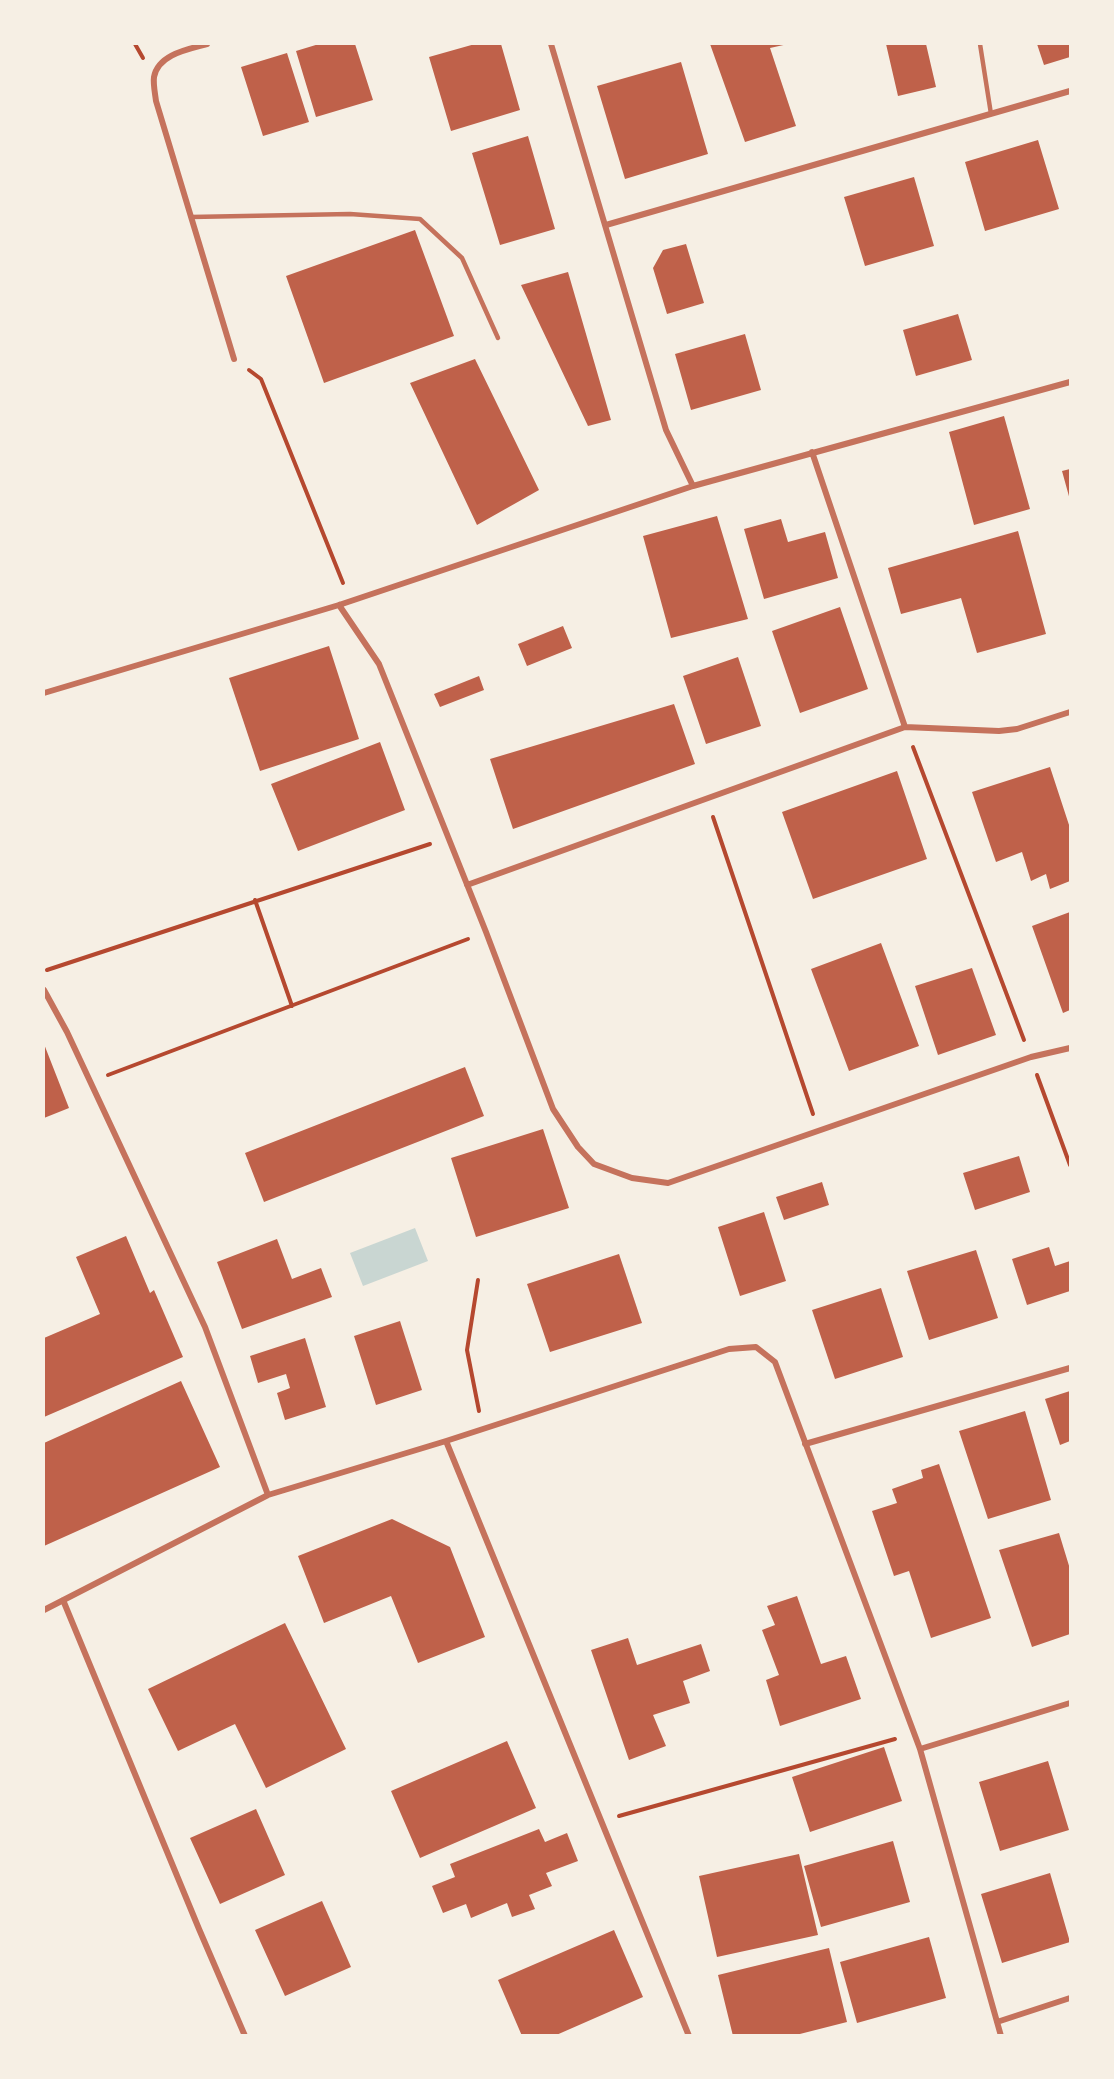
<!DOCTYPE html>
<html>
<head>
<meta charset="utf-8">
<style>
  body { margin:0 }
  #map { position:relative; width:1114px; height:2079px; overflow:hidden; background:#f6efe4; font-family:Inter,sans-serif }
  canvas { display:block }
  .frame { position:absolute; inset:0; border:45px solid #f6efe4; pointer-events:none }
</style>
</head>
<body>
<div id="map">
<canvas width="1114" height="2079"></canvas>
<div class="frame"></div>
</div>
<script>
const g = document.querySelector('canvas').getContext('2d');
g.lineJoin = 'round';
function fillPath(path, color) { g.fillStyle = color; g.fill(path, 'evenodd'); }
function stroke(path, color, width, dash) { g.strokeStyle = color; g.lineWidth = width; g.lineCap = dash ? 'butt' : 'round'; g.setLineDash(dash || []); g.stroke(path); }
fillPath(new Path2D(`
  M 415,1228 L 428,1261 L 363,1286 L 350,1253 Z`), '#c9d6d2');
fillPath(new Path2D(`
  M 319,44 L 355,44 L 373,100 L 316,117 L 296,51 Z
  M 475,44 L 501,44 L 520,110 L 451,131 L 429,57 Z
  M 710,44 L 788,44 L 770,48 L 796,126 L 745,142 Z
  M 886,44 L 926,44 L 936,87 L 898,96 Z
  M 1037,44 L 1070,44 L 1070,57 L 1044,65 Z
  M 287,53 L 309,122 L 263,136 L 241,67 Z
  M 681,62 L 708,154 L 625,179 L 597,86 Z
  M 528,136 L 555,229 L 500,245 L 472,153 Z
  M 1038,140 L 1059,209 L 985,231 L 965,162 Z
  M 914,177 L 934,246 L 865,266 L 844,197 Z
  M 415,230 L 454,336 L 324,383 L 286,276 Z
  M 686,244 L 704,303 L 667,314 L 653,268 L 663,250 Z
  M 568,272 L 611,420 L 588,426 L 521,285 Z
  M 958,314 L 972,360 L 916,376 L 903,330 Z
  M 745,334 L 761,390 L 691,410 L 675,354 Z
  M 475,359 L 539,490 L 477,525 L 410,383 Z
  M 1004,416 L 1030,509 L 974,525 L 949,432 Z
  M 1070,469 L 1070,500 L 1062,471 Z
  M 717,516 L 748,619 L 671,638 L 643,536 Z
  M 781,519 L 788,542 L 825,532 L 838,578 L 764,599 L 744,529 Z
  M 1018,531 L 1046,634 L 977,653 L 961,598 L 901,614 L 888,568 Z
  M 840,607 L 868,689 L 800,713 L 772,631 Z
  M 563,626 L 572,648 L 527,666 L 518,644 Z
  M 329,646 L 359,739 L 260,771 L 229,678 Z
  M 738,657 L 761,726 L 706,744 L 683,676 Z
  M 479,676 L 484,690 L 440,707 L 434,694 Z
  M 674,704 L 695,764 L 513,829 L 490,759 Z
  M 380,742 L 405,810 L 298,851 L 271,784 Z
  M 1050,767 L 1070,828 L 1070,881 L 1050,889 L 1046,874 L 1031,881 L 1022,852 L 996,862 L 972,792 Z
  M 897,771 L 927,859 L 813,899 L 782,812 Z
  M 1070,912 L 1070,1010 L 1063,1013 L 1032,926 Z
  M 881,943 L 919,1046 L 849,1071 L 811,969 Z
  M 972,968 L 996,1035 L 938,1055 L 915,986 Z
  M 44,1044 L 69,1108 L 44,1118 Z
  M 465,1067 L 484,1116 L 264,1202 L 245,1153 Z
  M 543,1129 L 569,1208 L 476,1237 L 451,1158 Z
  M 1019,1156 L 1030,1192 L 975,1210 L 963,1173 Z
  M 822,1182 L 829,1205 L 784,1220 L 776,1197 Z
  M 764,1212 L 786,1281 L 740,1296 L 718,1227 Z
  M 126,1236 L 150,1293 L 154,1290 L 183,1357 L 44,1417 L 44,1338 L 100,1314 L 76,1257 Z
  M 277,1239 L 292,1279 L 321,1268 L 332,1297 L 242,1329 L 217,1262 Z
  M 1049,1247 L 1055,1266 L 1070,1261 L 1070,1291 L 1027,1305 L 1012,1259 Z
  M 976,1250 L 998,1318 L 929,1340 L 907,1271 Z
  M 619,1254 L 642,1323 L 550,1352 L 527,1284 Z
  M 881,1288 L 903,1357 L 835,1379 L 812,1310 Z
  M 400,1321 L 422,1390 L 376,1405 L 354,1336 Z
  M 305,1338 L 326,1407 L 285,1420 L 277,1393 L 290,1388 L 286,1374 L 258,1383 L 250,1356 Z
  M 181,1381 L 220,1467 L 44,1546 L 44,1443 Z
  M 1070,1391 L 1070,1441 L 1060,1445 L 1045,1399 Z
  M 1025,1411 L 1051,1500 L 988,1519 L 959,1431 Z
  M 939,1464 L 991,1618 L 931,1638 L 909,1571 L 894,1576 L 872,1511 L 897,1503 L 892,1489 L 923,1478 L 921,1470 Z
  M 392,1519 L 450,1547 L 485,1637 L 418,1663 L 391,1596 L 324,1623 L 298,1556 Z
  M 1059,1533 L 1070,1569 L 1070,1634 L 1032,1647 L 999,1550 Z
  M 797,1596 L 821,1664 L 846,1656 L 861,1699 L 780,1726 L 766,1680 L 779,1675 L 762,1630 L 775,1625 L 767,1606 Z
  M 285,1623 L 346,1749 L 266,1788 L 235,1724 L 178,1751 L 148,1689 Z
  M 628,1638 L 637,1665 L 701,1644 L 710,1671 L 683,1681 L 690,1703 L 653,1715 L 666,1746 L 629,1760 L 591,1650 Z
  M 507,1741 L 536,1808 L 420,1858 L 391,1791 Z
  M 884,1747 L 902,1801 L 810,1832 L 792,1777 Z
  M 1048,1761 L 1069,1830 L 1000,1851 L 979,1782 Z
  M 256,1809 L 285,1875 L 220,1904 L 190,1838 Z
  M 539,1829 L 545,1842 L 567,1833 L 578,1861 L 546,1873 L 552,1886 L 529,1895 L 535,1909 L 512,1917 L 507,1903 L 471,1918 L 466,1904 L 443,1913 L 432,1886 L 455,1877 L 450,1864 Z
  M 893,1841 L 910,1902 L 821,1927 L 804,1866 Z
  M 799,1854 L 818,1935 L 717,1957 L 699,1876 Z
  M 1050,1873 L 1070,1942 L 1002,1963 L 981,1894 Z
  M 322,1901 L 351,1967 L 285,1996 L 255,1930 Z
  M 614,1930 L 643,1997 L 554,2036 L 522,2036 L 498,1980 Z
  M 929,1937 L 946,1998 L 857,2023 L 840,1962 Z
  M 829,1948 L 847,2022 L 792,2036 L 733,2036 L 718,1975 Z`), '#bf614a');
stroke(new Path2D(`
  M 135,44 L 143,58
  M 249,370 L 261,379 L 343,583
  M 913,747 L 1024,1040
  M 713,817 L 813,1114
  M 255,900 L 292,1006
  M 47,970 L 430,844
  M 108,1075 L 468,939
  M 1037,1075 L 1070,1165
  M 478,1280 L 467,1350 L 479,1411
  M 619,1816 L 895,1739`), '#b5482f', 4);
stroke(new Path2D(`
  M 980,44 L 991,114
  M 191,217 L 350,214 L 420,219 L 462,258 L 498,338`), '#c5725c', 4.5);
stroke(new Path2D(`
  M 207,44 C 189,49 158,54 154,77 C 153,84 155,93 156,101 L 234,359
  M 551,44 L 666,430 L 693,486
  M 606,225 L 1070,91
  M 812,452 L 905,727
  M 339,605 L 379,664 L 486,932 L 553,1109 L 578,1147 L 594,1164 L 632,1178 L 668,1183 L 1031,1057 L 1070,1048
  M 44,693 L 339,605 L 693,486 L 1070,382
  M 467,885 L 905,727 L 999,731 L 1017,729 L 1070,712
  M 44,990 L 67,1032 L 205,1327 L 268,1495
  M 446,1441 L 689,2036
  M 805,1444 L 1070,1368
  M 63,1600 L 199,1929 L 245,2036
  M 44,1610 L 268,1495 L 446,1441 L 729,1349 L 756,1347 L 775,1362 L 920,1749 L 1001,2036
  M 920,1749 L 1070,1703
  M 997,2022 L 1070,1998`), '#c5725c', 6);
</script>
</body>
</html>
